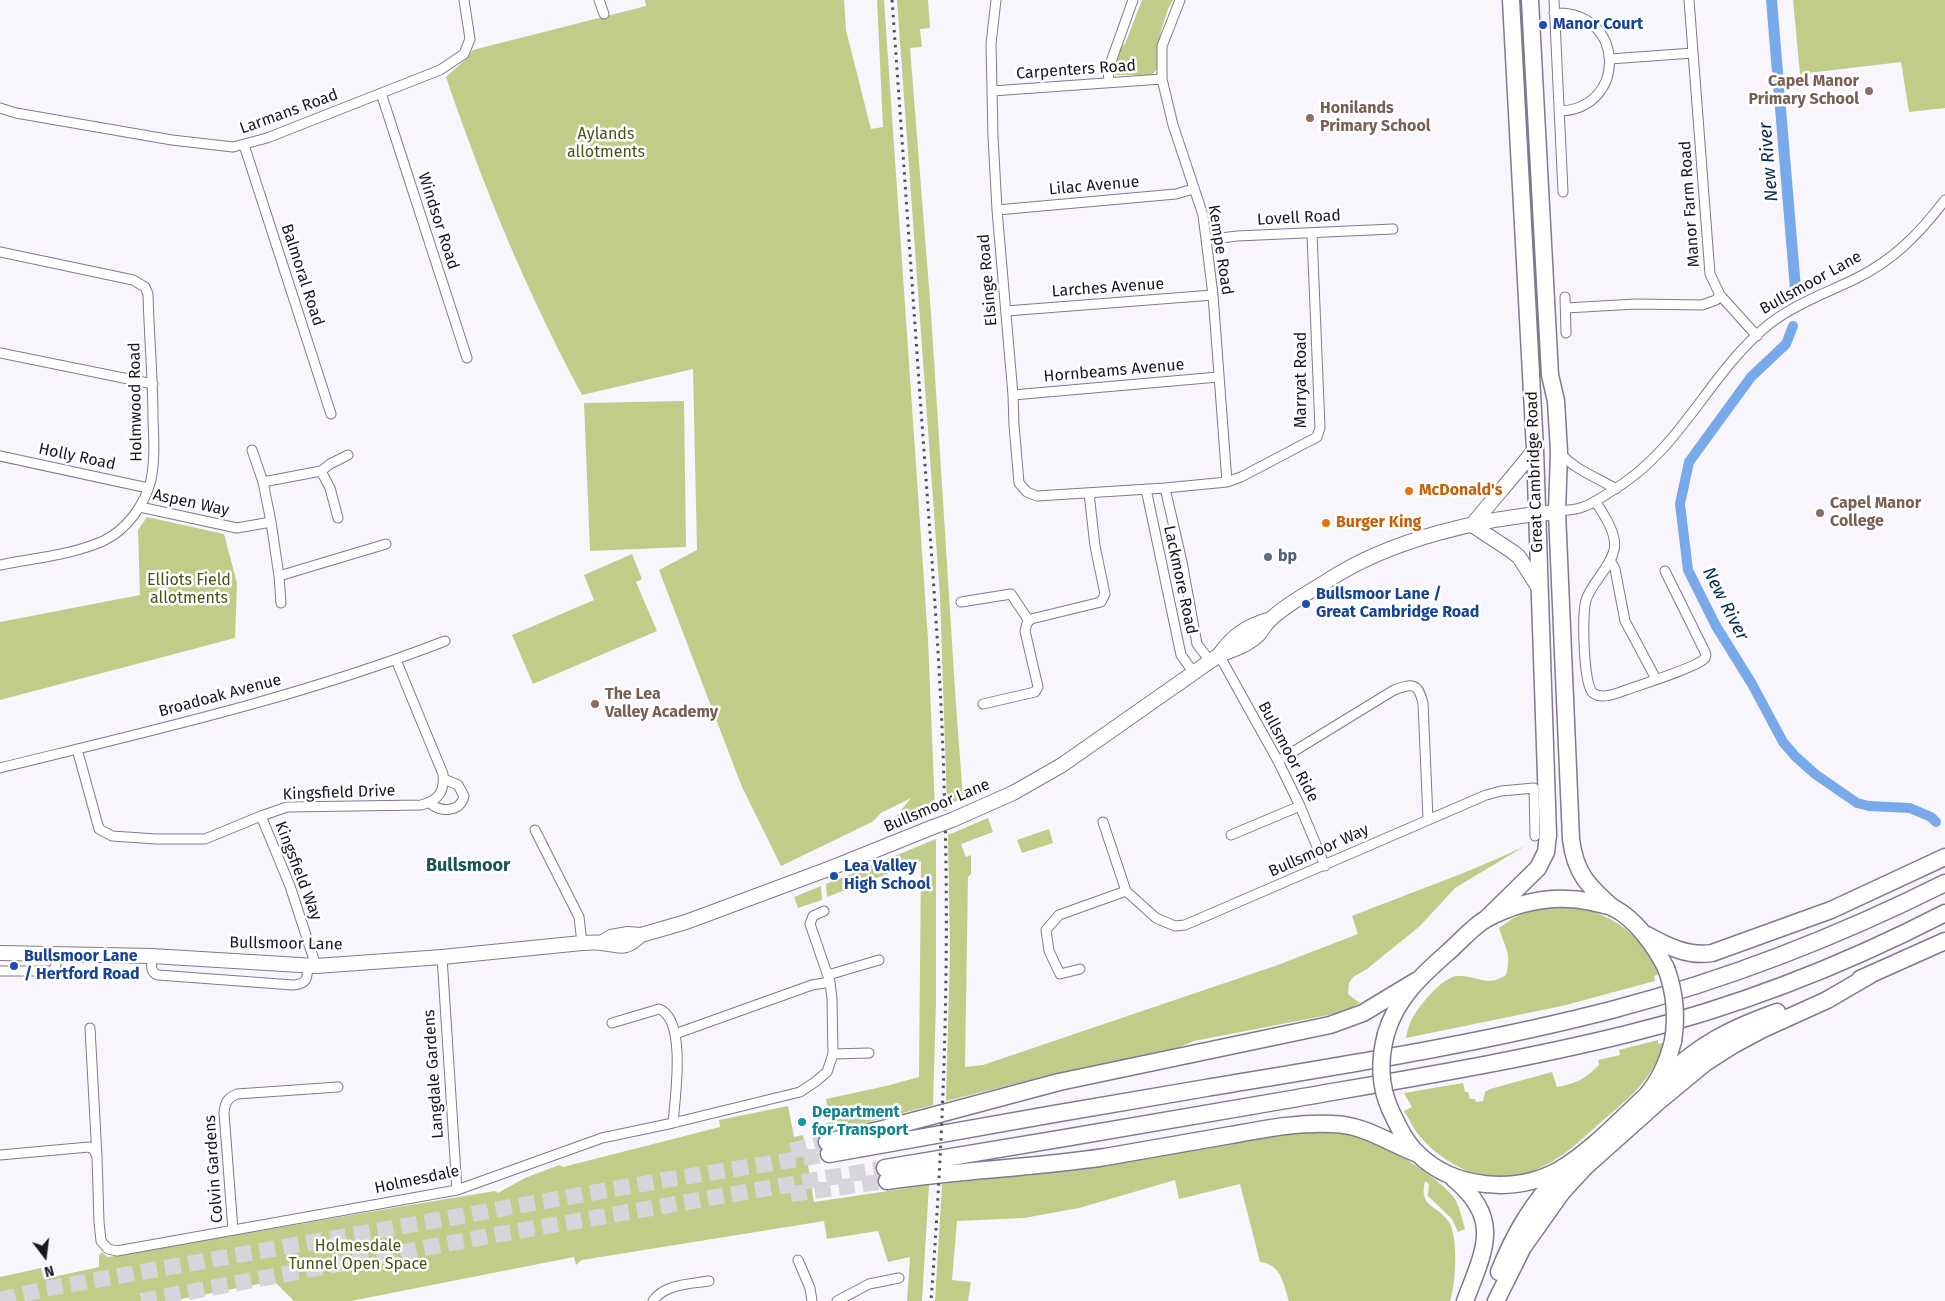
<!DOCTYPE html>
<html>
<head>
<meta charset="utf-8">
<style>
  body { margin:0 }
  #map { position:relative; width:1945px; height:1301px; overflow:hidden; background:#f8f6fc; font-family:"Fira Sans",sans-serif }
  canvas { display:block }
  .north { position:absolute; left:20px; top:1231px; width:50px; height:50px; -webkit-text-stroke:4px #fff; paint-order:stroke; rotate:165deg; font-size:14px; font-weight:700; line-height:20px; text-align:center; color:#1a1620 }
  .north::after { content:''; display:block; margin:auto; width:18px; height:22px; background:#1a1620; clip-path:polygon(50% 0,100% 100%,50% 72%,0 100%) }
</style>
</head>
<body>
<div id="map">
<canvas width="1945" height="1301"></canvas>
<div class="north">N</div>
</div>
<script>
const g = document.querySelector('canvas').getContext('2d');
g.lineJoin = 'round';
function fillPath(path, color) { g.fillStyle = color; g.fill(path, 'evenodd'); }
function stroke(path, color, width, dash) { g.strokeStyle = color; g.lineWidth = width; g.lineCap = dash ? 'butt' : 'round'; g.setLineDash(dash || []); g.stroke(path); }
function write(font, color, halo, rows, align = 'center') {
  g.font = font + ' "Fira Sans",sans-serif'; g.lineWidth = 5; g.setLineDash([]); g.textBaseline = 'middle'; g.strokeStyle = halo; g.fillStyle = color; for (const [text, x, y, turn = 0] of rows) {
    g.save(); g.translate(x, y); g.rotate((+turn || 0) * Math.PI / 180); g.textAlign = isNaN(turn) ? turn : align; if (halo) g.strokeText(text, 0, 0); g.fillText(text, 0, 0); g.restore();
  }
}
fillPath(new Path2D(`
  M 645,0 L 844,0 L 846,30 L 871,129 L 883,127 L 877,0 L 884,0 L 928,639 L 935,810 L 893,820 L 911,798 L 881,813 L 872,822 L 781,866 L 742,787 L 659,570 L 697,550 L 693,369 L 582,395 C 527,293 483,186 446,77 L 465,60 L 473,50 L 646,6 Z
  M 897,0 L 928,0 L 930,28 L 920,29 L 922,47 L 910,48 L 931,313 L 956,705 L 963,798 L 947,805 L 940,597 Z
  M 1142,0 L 1173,0 L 1168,9 L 1161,31 L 1157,69 L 1152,75 L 1115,75 L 1113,69 L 1119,48 L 1125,44 Z
  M 1793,0 L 1945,0 L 1945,108 L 1909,112 L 1901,62 L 1800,74 Z
  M 684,401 L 686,547 L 590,551 L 584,403 Z
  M 147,517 L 224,534 L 237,583 L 235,638 L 0,700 L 0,622 L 140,595 L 138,530 Z
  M 632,554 L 642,579 L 636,582 L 657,631 L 533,684 L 512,635 L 594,600 L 584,575 Z
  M 988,818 L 993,832 L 961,844 L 966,857 L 971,855 L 971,874 L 968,877 L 965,1067 L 983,1065 L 1275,966 L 1358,934 L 1352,916 C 1409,893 1469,873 1525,846 L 1455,888 L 1420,926 L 1367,969 L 1353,977 L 1349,983 L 1348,994 L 1360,1003 L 1339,1013 L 1194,1041 L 1170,1051 L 1046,1076 L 946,1101 L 950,953 L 948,835 Z
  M 1049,829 L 1053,843 L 1022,853 L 1017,840 Z
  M 936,839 L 936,1003 L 933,1105 L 865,1123 L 825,1132 L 824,1124 L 830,1122 L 826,1099 L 886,1086 L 919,1077 L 921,861 L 827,897 L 826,884 Z
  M 821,886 L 822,900 L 798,908 L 794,897 Z
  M 1571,906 C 1616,915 1639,934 1661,974 L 1654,976 L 1655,981 L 1562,1006 L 1406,1038 C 1407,1033 1408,1028 1410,1023 C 1416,1009 1442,976 1458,976 C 1478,975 1486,988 1506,975 C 1512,952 1505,949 1499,928 C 1529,907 1536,908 1571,906 Z
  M 1658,1040 L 1658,1044 L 1665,1042 C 1650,1083 1632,1095 1600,1123 C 1585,1136 1570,1151 1553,1161 C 1539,1169 1522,1177 1507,1178 C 1473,1180 1438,1159 1418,1134 C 1412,1127 1409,1118 1404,1111 L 1412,1107 L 1404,1093 L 1463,1083 L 1465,1092 L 1468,1092 L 1470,1099 L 1475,1099 L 1476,1102 L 1483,1101 L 1485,1092 L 1490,1089 L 1552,1072 L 1557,1087 C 1577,1083 1585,1079 1599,1065 L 1598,1060 L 1620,1055 L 1619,1050 Z
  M 788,1106 L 794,1137 L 803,1135 L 814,1202 L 929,1185 L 922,1301 L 907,1301 L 910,1257 L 888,1262 L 878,1231 L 827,1239 L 824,1221 L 582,1260 L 576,1265 L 574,1257 L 351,1301 L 294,1301 L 274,1281 L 171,1301 L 0,1301 L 0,1277 L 41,1268 L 44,1279 L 99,1267 L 99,1256 L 101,1252 L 108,1257 C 237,1235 366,1212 495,1191 L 498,1193 L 525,1178 L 559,1165 L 563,1167 L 720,1127 L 719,1120 Z
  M 1317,1132 C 1334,1133 1350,1133 1366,1139 C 1387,1145 1444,1181 1455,1199 C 1460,1208 1462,1219 1465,1229 L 1458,1232 L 1452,1219 L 1428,1196 L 1429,1184 L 1425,1181 C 1418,1209 1439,1204 1450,1224 C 1458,1240 1456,1284 1450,1301 L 1289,1301 C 1283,1283 1282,1265 1260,1262 L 1240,1184 L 1179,1199 L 1175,1180 L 1079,1208 L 1024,1218 L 957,1221 L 952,1280 L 971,1282 L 968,1301 L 935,1301 L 942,1184 L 1092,1167 L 1291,1134 Z`), '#bfcd89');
fillPath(new Path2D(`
  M 1766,0 L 1777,0 L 1801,288 L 1789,295 L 1790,289 Z`), '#78a9ea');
stroke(new Path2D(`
  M 1793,326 L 1786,344 L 1751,377 L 1689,462 L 1680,504 L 1688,570 L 1716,626 L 1752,684 L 1783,742 L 1795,756 L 1815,774 L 1857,803 L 1869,806 L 1910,808 L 1931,817 L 1936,822`), '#78a9ea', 10);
stroke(new Path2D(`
  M 791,1151 L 827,1142
  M 791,1194 L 887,1181
  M 0,1300 L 45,1289 L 665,1180 L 829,1154
  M 141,1301 L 489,1236 L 885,1168`), '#d7d4db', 16, [16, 8]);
const street = new Path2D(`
  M 599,0 L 604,14
  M 996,0 L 991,44 L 993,136 L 997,210 L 1013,395 L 1014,425 L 1019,483 L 1027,492 L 1037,496 L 1165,488 L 1227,482 L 1241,477 L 1317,437 L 1320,428 L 1312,234
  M 1180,0 L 1162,46 L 1162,79 L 1173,125 L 1203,215 L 1213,295 L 1227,482
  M 1554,0 L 1563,192
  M 1689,0 L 1710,274 L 1720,295 L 1757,336
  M 1554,13 C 1625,9 1629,109 1559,111
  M 1610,59 L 1693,53
  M 1109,82 L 1108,70 L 1133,0
  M 992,91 L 1162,79
  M 381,93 L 467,358
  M 0,108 L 16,113 L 172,140 L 233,147 L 267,138 L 440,70 L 464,54 L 470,39 L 464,0
  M 244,145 L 331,414
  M 997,210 L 1176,194 L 1193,189
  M 1206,240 L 1237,236 L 1393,229
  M 0,252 L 133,280 L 145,287 L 148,294 C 149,336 153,377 153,419 C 154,439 155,460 151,480 C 145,504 127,530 103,541 C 72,555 34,558 0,565
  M 1565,297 L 1566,333
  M 1566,308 L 1636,304 L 1702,305 L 1716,300 L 1720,295
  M 1006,311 L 1213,295
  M 0,353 L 153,384
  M 1013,395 L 1218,377
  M 252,450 L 263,482
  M 1559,452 C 1575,470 1596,477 1616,489
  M 0,456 L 148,488
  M 321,471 L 330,488 L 338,518
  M 1165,488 L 1182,562 L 1197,644 L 1210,661
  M 1146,489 L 1181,655 L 1194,673
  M 1595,501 C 1603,513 1618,535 1614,550 C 1610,568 1592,582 1586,600 C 1582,613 1583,685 1593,693 C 1602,700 1617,693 1626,690 C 1640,685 1697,667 1704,659 C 1707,656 1706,655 1705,652 L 1665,571
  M 140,507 L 237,528 L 271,522 L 279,576 L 386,544
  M 1557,512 C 1565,510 1573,510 1580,508 C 1591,505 1601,498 1610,492 C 1682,450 1707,375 1768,325 C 1793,305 1826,293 1855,279 C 1894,260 1919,234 1945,200
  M 271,522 L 263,482 L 321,471 L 330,464 L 348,455
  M 1610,560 L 1615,569 L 1625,621 L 1656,679
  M 279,576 L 281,603
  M 961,602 L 1011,594 L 1029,621
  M 1219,655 L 1278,761 L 1300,806 L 1325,866
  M 983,704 L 1035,692 L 1038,687 L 1025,631 L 1027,623 L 1031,619 L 1101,602 L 1105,594 L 1095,546 L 1089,493
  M 77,749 L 99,829 L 112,836 L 156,839 L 205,839 L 261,816 L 287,807 L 421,805 C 438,801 445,792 443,774 L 396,660
  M 1278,761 L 1394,690 C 1413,683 1418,683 1423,703 L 1428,819
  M 0,768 C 150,731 301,697 445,641
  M 430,803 C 440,813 461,812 464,796 L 458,785 L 444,779
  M 261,816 L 290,886 L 316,966
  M 1103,822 L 1126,891 L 1156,918 L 1175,926 L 1185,925 L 1486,795 L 1501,791 L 1534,788 L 1535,836
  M 535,830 L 579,917 L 582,943
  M 1231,835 L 1300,806
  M 152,956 C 152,964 149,972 158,975 L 293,985 C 308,984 307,978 308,965
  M 442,957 L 457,1190
  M 1080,969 L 1060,974 L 1049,951 L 1046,930 L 1059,915 L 1126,891
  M 0,971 L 53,971 L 56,965 L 56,954
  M 828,975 L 879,960
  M 612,1023 L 659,1009 C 687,1019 675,1098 673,1123
  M 90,1028 L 97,1157 L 99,1222 L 101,1241 L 108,1249 L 117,1251 L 457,1190 L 602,1138 L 673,1123 L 800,1092 L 815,1082 L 827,1072 L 833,1054 L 832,999 L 830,982 L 810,924 L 813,916 L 824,911
  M 675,1034 L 812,985 L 830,982
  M 833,1054 L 869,1053
  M 0,1155 L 89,1147 L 94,1150 L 97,1157
  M 233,1230 L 224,1113 C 225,1103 227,1098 237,1094 L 338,1087
  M 798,1260 L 810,1288 L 812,1301
  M 653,1301 C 664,1284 690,1284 709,1281
  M 837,1301 L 869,1284 L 899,1278`);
const primary = new Path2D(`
  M 1472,525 C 1493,499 1515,475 1535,449
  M 1472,525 L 1513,552 L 1519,557 L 1540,590
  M 1219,655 C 1234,634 1247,626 1271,619
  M 952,820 L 1013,793 L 1062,765 L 1219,655 C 1233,650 1248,645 1259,634 C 1263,629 1266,623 1271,619 C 1285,605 1310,592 1327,581 C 1391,539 1482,518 1557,512
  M 601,943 L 611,937 L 628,934 L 641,935 L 686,922 L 831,868 L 933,827
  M 0,953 L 152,956 L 316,966 L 442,957 L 582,943 C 588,943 595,942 602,943 C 622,946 625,950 641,935`);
const highway = new Path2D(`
  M 1530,0 L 1550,375 L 1556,401 L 1559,452 L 1557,512 L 1571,839 C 1575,873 1588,886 1613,908
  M 1485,920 L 1538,868 L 1546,852 L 1548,835 L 1535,449 L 1511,0
  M 1647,935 C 1667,946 1688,957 1712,953 L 1831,910 L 1945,857
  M 1860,979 L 1945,941
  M 1386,1034 C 1396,999 1420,977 1446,954 C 1459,943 1472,927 1486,919 C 1520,901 1555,894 1592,902 C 1599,904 1608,905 1614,908 C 1636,920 1655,946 1666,968
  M 1662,1080 C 1699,1045 1729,1029 1777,1012
  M 1390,1109 C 1397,1124 1405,1142 1418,1154 C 1454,1189 1516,1194 1559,1170 C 1590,1152 1620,1120 1646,1096 C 1660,1080 1668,1061 1673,1041
  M 827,1142 L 883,1129 L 1059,1082 L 1330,1025 L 1363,1013 L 1416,981
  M 829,1154 C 955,1131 1080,1109 1206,1088 C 1343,1065 1481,1044 1615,1009 C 1729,979 1839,936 1945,883
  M 885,1168 C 1019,1146 1152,1123 1286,1100 C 1400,1080 1514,1062 1627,1034 C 1737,1007 1844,965 1945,913
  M 1454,1179 C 1503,1219 1484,1251 1465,1301
  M 887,1181 C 959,1170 1032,1168 1105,1157 C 1147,1150 1189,1142 1231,1135 C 1264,1129 1299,1122 1333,1124 C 1365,1125 1389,1143 1418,1154
  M 1499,1272 C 1515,1232 1532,1204 1561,1173
  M 1496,1301 L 1523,1247 L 1562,1192 L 1585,1167 L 1659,1101 L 1705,1063 L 1733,1045 L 1763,1029 L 1827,1000 L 1870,975`);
stroke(street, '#837792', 11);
stroke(primary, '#837792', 16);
stroke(highway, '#837792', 19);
stroke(street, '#fff', 9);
stroke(primary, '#fff', 14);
stroke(highway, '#fff', 16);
stroke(new Path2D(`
  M 892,0 C 903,150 913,300 924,451 C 932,562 941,673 944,784 C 950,956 944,1129 931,1301`), '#545059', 3, [2.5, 5]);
const primaryBridge = new Path2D(`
  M 933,827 L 952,820`);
const highwayBridge = new Path2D(`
  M 1666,968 C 1675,992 1677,1016 1673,1041
  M 1386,1034 C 1379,1060 1379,1084 1390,1109`);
stroke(primaryBridge, '#837792', 16, []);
stroke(highwayBridge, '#837792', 19, []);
stroke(primaryBridge, '#fff', 14);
stroke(highwayBridge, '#fff', 16);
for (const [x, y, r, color] of [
  [1543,25,5,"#1a4fb4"],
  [1869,91,5,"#8d6e63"],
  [1310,118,5,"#8d6e63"],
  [1409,491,5,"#e8710a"],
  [1820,513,5,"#8d6e63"],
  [1326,523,5,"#e8710a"],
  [1268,557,5,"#5c6f8a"],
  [1306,604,5,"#1a4fb4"],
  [595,704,5,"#8d6e63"],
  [834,876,5,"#1a4fb4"],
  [14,966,5,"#1a4fb4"],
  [802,1122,5,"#0f9aa8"]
]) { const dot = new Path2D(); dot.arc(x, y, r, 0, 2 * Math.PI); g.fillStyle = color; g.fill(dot); stroke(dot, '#fff', 2); }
write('bold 16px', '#164399', '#fff', [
  ["Manor Court",1553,25],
  ["Bullsmoor Lane /",1316,595],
  ["Great Cambridge Road",1316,613],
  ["Lea Valley",844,867],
  ["High School",844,885],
  ["Bullsmoor Lane",24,957],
  ["/ Hertford Road",24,975]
], 'left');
write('16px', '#1a1620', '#fff', [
  ["Carpenters Road",1076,70,-4],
  ["Larmans Road",289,112,-20],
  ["Lilac Avenue",1094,186,-5],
  ["Manor Farm Road",1690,204,-94],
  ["Lovell Road",1299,218,-3],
  ["Windsor Road",438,221,72],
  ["Kempe Road",1220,250,81],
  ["Balmoral Road",302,275,72],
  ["Elsinge Road",988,280,-95],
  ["Bullsmoor Lane",1811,283,-29],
  ["Larches Avenue",1108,288,-4],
  ["Hornbeams Avenue",1114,371,-5],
  ["Marryat Road",1302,380,-90],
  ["Holmwood Road",136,402,-91],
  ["Holly Road",77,457,12],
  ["Great Cambridge Road",1535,472,-92],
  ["Aspen Way",191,503,12],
  ["Lackmore Road",1180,580,78],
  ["Broadoak Avenue",220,696,-15],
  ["Bullsmoor Ride",1288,752,62],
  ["Kingsfield Drive",339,793,-2],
  ["Bullsmoor Lane",937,806,-23],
  ["Bullsmoor Way",1319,851,-24],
  ["Kingsfield Way",298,871,69],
  ["Bullsmoor Lane",286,944,1],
  ["Langdale Gardens",434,1074,-94],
  ["Colvin Gardens",214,1169,-94],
  ["Holmesdale",417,1180,-12]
]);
write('bold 16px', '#785e54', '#fff', [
  ["Capel Manor",1859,82,"right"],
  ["Primary School",1859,100,"right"],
  ["Honilands",1320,109],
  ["Primary School",1320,127],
  ["Capel Manor",1830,504],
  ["College",1830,522],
  ["The Lea",605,695],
  ["Valley Academy",605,713]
], 'left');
write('16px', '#485215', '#fff', [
  ["Aylands",606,135],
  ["allotments",606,153],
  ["Elliots Field",189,581],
  ["allotments",189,599],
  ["Holmesdale",358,1247],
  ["Tunnel Open Space",358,1265]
]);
write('bold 16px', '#c56008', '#fff', [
  ["McDonald's",1419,491],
  ["Burger King",1336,523]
], 'left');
write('bold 16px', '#4e5e75', '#fff', [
  ["bp",1278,557]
], 'left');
write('bold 16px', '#0d838f', '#fff', [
  ["Department",812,1113],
  ["for Transport",812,1131]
], 'left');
write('italic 18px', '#072851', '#fff', [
  ["New River",1769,162,-95],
  ["New River",1725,604,63]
]);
write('bold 18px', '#175357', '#fff', [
  ["Bullsmoor",468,866]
]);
</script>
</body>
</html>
